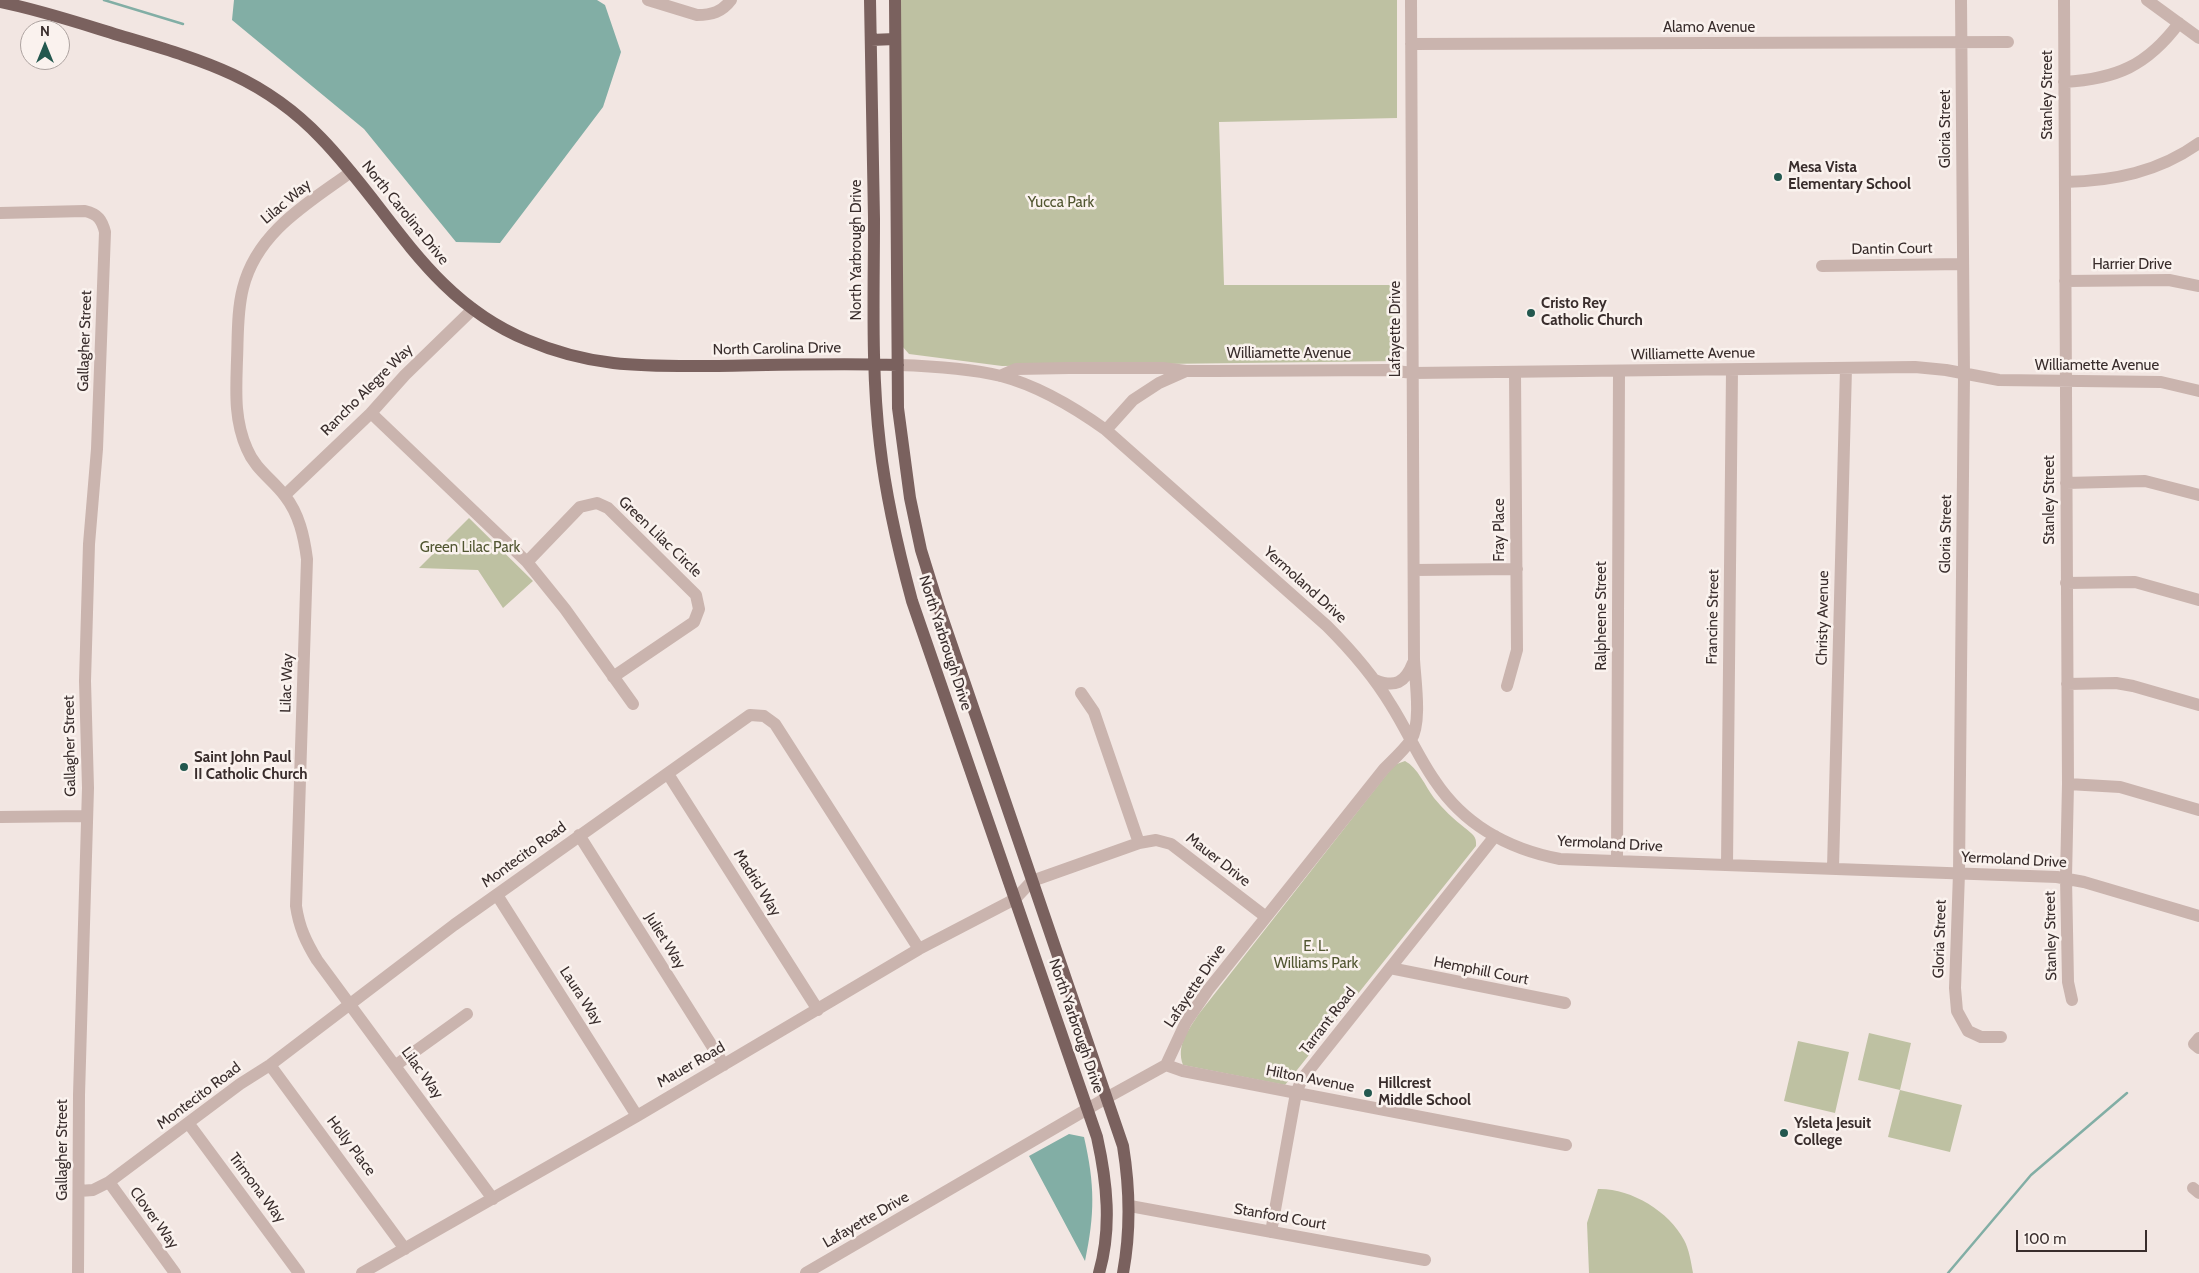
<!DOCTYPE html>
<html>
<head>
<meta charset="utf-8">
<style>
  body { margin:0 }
  #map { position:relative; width:2199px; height:1273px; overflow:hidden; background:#f2e6e2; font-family:Cabin,sans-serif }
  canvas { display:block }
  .north { position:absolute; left:20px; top:20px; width:50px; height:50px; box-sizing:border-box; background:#faf2ee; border:1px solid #ada3a0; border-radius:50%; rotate:0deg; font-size:14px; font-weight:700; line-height:20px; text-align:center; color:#392d2c }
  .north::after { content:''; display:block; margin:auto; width:18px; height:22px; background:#23584f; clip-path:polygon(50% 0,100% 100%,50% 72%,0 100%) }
  .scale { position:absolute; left:2016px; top:1230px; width:131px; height:22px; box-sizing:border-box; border:2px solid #392d2c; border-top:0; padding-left:6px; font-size:15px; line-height:18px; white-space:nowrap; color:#392d2c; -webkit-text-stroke:4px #faf2ee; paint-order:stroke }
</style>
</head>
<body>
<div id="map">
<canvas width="2199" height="1273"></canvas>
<div class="north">N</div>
<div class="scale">100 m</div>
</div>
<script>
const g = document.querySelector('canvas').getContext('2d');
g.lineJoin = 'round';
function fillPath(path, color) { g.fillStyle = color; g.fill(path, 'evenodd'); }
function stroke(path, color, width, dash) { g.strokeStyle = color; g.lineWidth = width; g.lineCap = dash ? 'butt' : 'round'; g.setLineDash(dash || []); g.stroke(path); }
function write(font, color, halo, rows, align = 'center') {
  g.font = font + ' Cabin,sans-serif'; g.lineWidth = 5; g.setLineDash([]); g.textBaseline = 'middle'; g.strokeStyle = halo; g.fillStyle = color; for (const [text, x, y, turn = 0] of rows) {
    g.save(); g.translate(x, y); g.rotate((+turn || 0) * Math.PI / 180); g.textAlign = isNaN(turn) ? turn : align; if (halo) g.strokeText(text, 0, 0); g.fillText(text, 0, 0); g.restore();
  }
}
fillPath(new Path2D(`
  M 900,0 L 1397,0 L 1397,118 L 1219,122 L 1224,285 L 1399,285 L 1399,361 L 1002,366 L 909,354 L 902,346 Z
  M 469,518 L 533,581 L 503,608 L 478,570 L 419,568 Z
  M 1405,761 C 1418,768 1425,786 1434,798 C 1443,809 1453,819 1465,828 C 1472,834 1477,836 1476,846 L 1285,1085 L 1183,1065 C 1176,1045 1188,1031 1198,1015 L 1394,765 Z
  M 1869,1033 L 1911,1043 L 1900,1090 L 1962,1105 L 1950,1152 L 1888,1137 L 1900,1090 L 1858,1080 Z
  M 1798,1041 L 1849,1052 L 1835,1113 L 1784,1101 Z
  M 1598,1189 C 1630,1188 1669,1211 1684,1240 C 1689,1249 1691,1262 1693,1273 L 1589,1273 L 1587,1223 Z`), '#bec1a2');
fillPath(new Path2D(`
  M 234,0 L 597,0 L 605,5 L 621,52 L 603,107 L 500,243 L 456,242 L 364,129 L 232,20 Z
  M 1069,1134 L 1084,1137 C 1095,1185 1095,1214 1085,1261 L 1029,1156 Z`), '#82aea5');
stroke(new Path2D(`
  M 104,0 L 183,24
  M 1948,1273 L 2031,1175 L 2127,1093`), '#82aea5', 2.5);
stroke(new Path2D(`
  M 648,0 L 697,15 C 712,15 722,12 731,0
  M 1961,0 L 1964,375 L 1959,873 L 1955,988 L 1957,1011 L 1968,1031 L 1981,1037 L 2001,1037
  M 2064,0 L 2068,784 L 2066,878 L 2068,982 L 2072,1000
  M 2147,0 L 2199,38
  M 1411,44 L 2008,42
  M 2064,82 C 2116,79 2147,66 2179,23
  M 351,172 C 307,204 257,232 243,288 C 237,311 238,336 237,360 C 236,391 234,420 247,449 C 255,469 272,479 285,496 C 299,514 304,536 307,559 L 296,906 C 299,927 306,942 317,960 L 493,1199
  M 2065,182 C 2113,181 2159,172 2199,143
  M 0,213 L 85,211 C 98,214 102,220 105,232 L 97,449 L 89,544 L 85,681 L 88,788 L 79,1095 L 78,1273
  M 1822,266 L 1962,264
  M 2065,281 L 2169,280 L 2199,286
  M 898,365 C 932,366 968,368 1001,376 C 1039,386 1074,407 1106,430 L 1327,626 C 1351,650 1373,675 1391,705 C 1407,730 1418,757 1435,781 C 1465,826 1508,849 1560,859 L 2057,877 L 2084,882 L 2199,916
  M 1000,376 L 1016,369 L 1069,368 L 1163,368 L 1186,371 L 1215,371 L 1387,370 L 1413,373 L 1915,367 L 1946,370 L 1999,380 L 2161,382 L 2199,391
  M 371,413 L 527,562 L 565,609 L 633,704
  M 1106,430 L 1133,400 L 1159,383 L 1186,371
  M 2066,483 L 2145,481 L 2199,495
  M 285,495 L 371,413 L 405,375 L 473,309
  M 527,562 L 580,507 L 597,503 L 608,508 L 696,595 L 699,609 L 694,622 L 613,677
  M 1414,570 L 1517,569
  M 2066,583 L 2135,582 L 2199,600
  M 1375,680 C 1395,688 1405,683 1413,663
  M 2067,684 L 2116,683 L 2133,686 L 2199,705
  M 1507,686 L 1517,650 L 1515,372
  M 1081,693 L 1094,712 L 1139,843
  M 668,774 L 818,1010
  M 2068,784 L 2120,787 L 2199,810
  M 0,817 L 87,816
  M 579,835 L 724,1065
  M 1617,861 L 1619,371
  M 1727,865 L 1732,370
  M 1833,868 L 1846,368
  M 497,895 L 637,1116
  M 1390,968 L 1565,1003
  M 2199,1038 L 2194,1044 L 2199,1048
  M 270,1065 L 405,1249
  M 396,1065 L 467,1014
  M 1166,1065 L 1183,1071 L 1566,1145
  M 189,1124 L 299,1273
  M 109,1182 L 175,1273
  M 2193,1188 L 2199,1193
  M 79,1191 L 93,1190 L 109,1182 L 240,1084 L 270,1065 L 454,925 L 750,715 L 764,716 L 775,724 L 919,949
  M 1130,1206 L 1425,1260
  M 1271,1232 L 1296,1093 L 1302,1079 L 1495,836
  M 362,1273 L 637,1116 L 919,949 L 1015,899 L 1032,881 L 1139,843 L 1156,840 L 1171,844 L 1266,917
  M 806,1273 L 1108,1097 L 1166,1065 L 1186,1022 L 1208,990 L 1384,769 C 1393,760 1404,750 1411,740 C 1422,722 1415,680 1414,659 L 1411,0`), '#cab4ae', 12);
stroke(new Path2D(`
  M 870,0 C 871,73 873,146 874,219 C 874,295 871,370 880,445 C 886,498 898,549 912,601 L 1097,1137 C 1107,1182 1112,1228 1099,1273
  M 895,0 L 898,408 L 910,498 L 921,550 L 939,608 L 1123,1146 C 1130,1189 1131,1230 1123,1273
  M 0,2 C 40,10 79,23 118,35 C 198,59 261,75 321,138 C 391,210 428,299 527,340 C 595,369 647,366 718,366 C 778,365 838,363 898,365
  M 871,40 L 895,39`), '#7a615e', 12);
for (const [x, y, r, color] of [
  [1778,177,5,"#23584f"],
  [1531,313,5,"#23584f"],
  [184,767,5,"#23584f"],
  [1368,1093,5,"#23584f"],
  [1784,1133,5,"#23584f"]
]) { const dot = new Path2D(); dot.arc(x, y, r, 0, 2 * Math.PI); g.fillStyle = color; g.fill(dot); stroke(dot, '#faf2ee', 2); }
write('15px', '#392d2c', '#faf2ee', [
  ["Alamo Avenue",1709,28],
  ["Stanley Street",2048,95,-90],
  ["Gloria Street",1946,129,-90],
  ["Lilac Way",286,202,-40],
  ["North Carolina Drive",405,213,51],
  ["Dantin Court",1892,249,-1],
  ["North Yarbrough Drive",857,250,-90],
  ["Harrier Drive",2132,265],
  ["Lafayette Drive",1396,329,-90],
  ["Gallagher Street",85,341,-88],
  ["North Carolina Drive",777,349,-1],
  ["Williamette Avenue",1289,354],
  ["Williamette Avenue",1693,354,-1],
  ["Williamette Avenue",2097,366],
  ["Rancho Alegre Way",367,390,-45],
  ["Stanley Street",2050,500,-90],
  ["Fray Place",1500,530,-90],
  ["Gloria Street",1946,534,-89],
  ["Green Lilac Circle",660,537,44],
  ["Yermoland Drive",1305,585,42],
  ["Ralpheene Street",1602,616,-90],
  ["Francine Street",1713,617,-89],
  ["Christy Avenue",1823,618,-89],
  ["North Yarbrough Drive",945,643,72],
  ["Lilac Way",287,683,-88],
  ["Gallagher Street",70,746,-91],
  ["Yermoland Drive",1610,844,3],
  ["Montecito Road",524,855,-36],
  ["Mauer Drive",1218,860,38],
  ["Yermoland Drive",2014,860,3],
  ["Madrid Way",757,883,58],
  ["Stanley Street",2051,936,-91],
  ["Gloria Street",1940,939,-88],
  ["Juliet Way",665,941,58],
  ["Hemphill Court",1481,971,11],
  ["Lafayette Drive",1195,986,-56],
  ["Laura Way",581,996,57],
  ["Tarrant Road",1328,1021,-52],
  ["North Yarbrough Drive",1076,1026,71],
  ["Mauer Road",691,1065,-30],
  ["Lilac Way",422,1073,54],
  ["Hilton Avenue",1310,1079,11],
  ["Montecito Road",199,1096,-37],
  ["Holly Place",351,1146,53],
  ["Gallagher Street",63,1150,-90],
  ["Trimona Way",257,1188,53],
  ["Stanford Court",1280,1217,10],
  ["Clover Way",154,1218,54],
  ["Lafayette Drive",866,1220,-30]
]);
write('bold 15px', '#392d2c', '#faf2ee', [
  ["Mesa Vista",1788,168],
  ["Elementary School",1788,185],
  ["Cristo Rey",1541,304],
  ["Catholic Church",1541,321],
  ["Saint John Paul",194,758],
  ["II Catholic Church",194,775],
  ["Hillcrest",1378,1084],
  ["Middle School",1378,1101],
  ["Ysleta Jesuit",1794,1124],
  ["College",1794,1141]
], 'left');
write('15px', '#515631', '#faf2ee', [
  ["Yucca Park",1061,203],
  ["Green Lilac Park",470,548],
  ["E. L.",1316,947],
  ["Williams Park",1316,964]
]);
</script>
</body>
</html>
